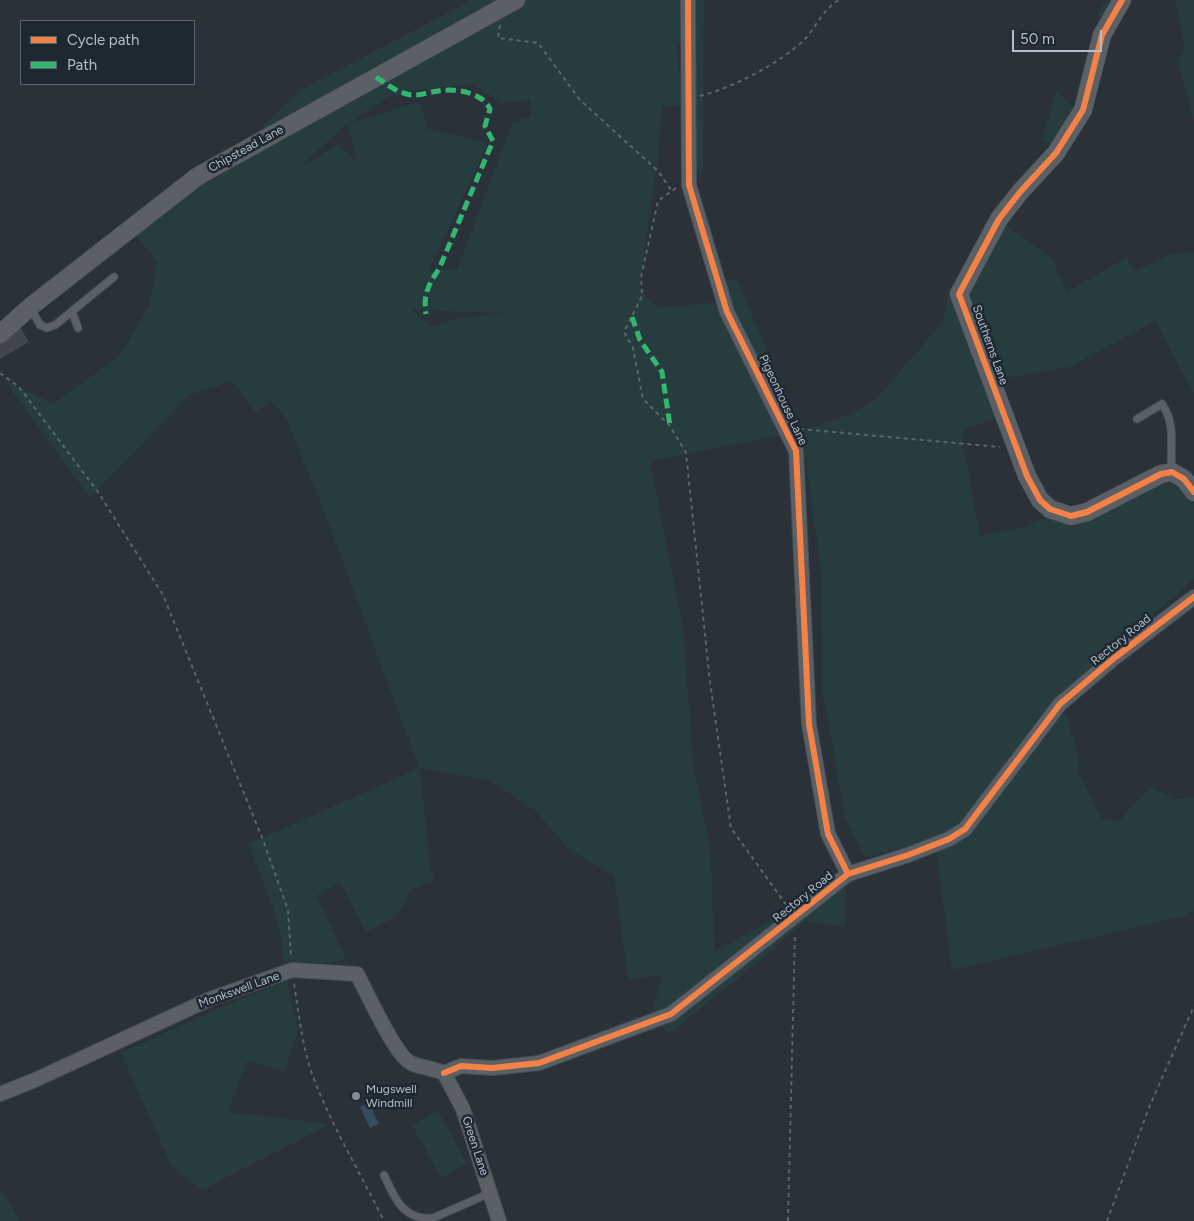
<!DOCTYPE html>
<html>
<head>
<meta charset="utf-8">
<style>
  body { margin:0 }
  #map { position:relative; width:1194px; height:1221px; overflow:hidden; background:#2a3138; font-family:Figtree,sans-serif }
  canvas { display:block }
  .legend { position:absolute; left:20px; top:20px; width:175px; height:65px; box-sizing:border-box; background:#1d2833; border:1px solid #59646f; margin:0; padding:6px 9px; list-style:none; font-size:15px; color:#b4bec9 }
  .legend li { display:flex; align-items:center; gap:10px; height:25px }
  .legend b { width:25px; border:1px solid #59646f }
  .scale { position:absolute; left:1012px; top:30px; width:90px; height:22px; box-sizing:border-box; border:2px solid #b4bec9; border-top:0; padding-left:6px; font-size:15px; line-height:18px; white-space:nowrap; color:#b4bec9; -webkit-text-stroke:4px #1d2833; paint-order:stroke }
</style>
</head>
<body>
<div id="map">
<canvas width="1194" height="1221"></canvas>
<ul class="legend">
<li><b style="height:6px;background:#f48246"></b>Cycle path</li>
<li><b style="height:6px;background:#33b770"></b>Path</li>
</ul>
<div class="scale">50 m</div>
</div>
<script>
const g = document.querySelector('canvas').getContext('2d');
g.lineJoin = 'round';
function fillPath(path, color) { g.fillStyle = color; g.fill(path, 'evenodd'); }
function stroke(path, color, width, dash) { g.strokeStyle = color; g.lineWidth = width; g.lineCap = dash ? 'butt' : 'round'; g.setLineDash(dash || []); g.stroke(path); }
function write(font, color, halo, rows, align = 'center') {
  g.font = font + ' Figtree,sans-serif'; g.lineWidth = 5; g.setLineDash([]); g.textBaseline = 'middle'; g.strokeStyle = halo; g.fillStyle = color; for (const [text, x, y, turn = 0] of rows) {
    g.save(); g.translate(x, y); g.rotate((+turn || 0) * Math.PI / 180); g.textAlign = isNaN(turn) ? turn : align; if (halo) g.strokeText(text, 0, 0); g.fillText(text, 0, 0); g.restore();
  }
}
fillPath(new Path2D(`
  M 472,0 L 704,0 L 703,174 L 696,176 L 694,79 L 677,40 L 682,105 L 662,106 L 656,174 L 639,289 L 657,308 L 718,302 L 725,280 L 737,280 L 802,431 L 850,414 L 876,399 L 943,322 L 949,285 L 997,417 L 964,430 L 962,438 L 980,536 L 1024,527 L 1052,515 L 1161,482 L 1184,488 L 1194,504 L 1194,579 L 1038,718 L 962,825 L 918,844 L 865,857 L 845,817 L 823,692 L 822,580 L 802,431 L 650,461 L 684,634 L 693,764 L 711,852 L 714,952 L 790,910 L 833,870 L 846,886 L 845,927 L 805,921 L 764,957 L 669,1034 L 651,1017 L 662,975 L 628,979 L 614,875 L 568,849 L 536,811 L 491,781 L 420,768 L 430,866 L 435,881 L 411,890 L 397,916 L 366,932 L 340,882 L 316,896 L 346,958 L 332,963 L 284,962 L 278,923 L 249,844 L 419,768 L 331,529 L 287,420 L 272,401 L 256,413 L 232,381 L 188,396 L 90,498 L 4,380 L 54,404 L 120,355 L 149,306 L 157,261 L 134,233 L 210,177 L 302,89 ZM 474,84 L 502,103 L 530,100 L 531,116 L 512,123 L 457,269 L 429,271 L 488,143 L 428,129 L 419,102 L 349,123 L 387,97 L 416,90 ZM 347,124 L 357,162 L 337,145 L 297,169 ZM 411,310 L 504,313 L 456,319 L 433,327 Z
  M 1105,0 L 1115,0 L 1099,26 L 1099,12 Z
  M 1175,0 L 1194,0 L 1194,119 L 1178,63 L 1185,46 Z
  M 1056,91 L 1077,109 L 1055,146 L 1042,141 Z
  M 1001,222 L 1052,258 L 1067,292 L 1127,257 L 1134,271 L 1170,255 L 1194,252 L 1194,394 L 1155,321 L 1070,367 L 999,379 L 965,294 Z
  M 1066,713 L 1080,763 L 1078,771 L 1101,819 L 1119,821 L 1150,787 L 1176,799 L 1194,798 L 1194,911 L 1185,916 L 952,970 L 936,850 L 966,836 L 1056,721 Z
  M 287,980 L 298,1031 L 285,1071 L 247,1061 L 228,1112 L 331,1124 L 202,1190 L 172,1167 L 121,1053 L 206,1014 Z
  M 438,1111 L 467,1164 L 441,1178 L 412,1125 Z
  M 0,1187 L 19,1221 L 0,1221 Z`), '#273c3e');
fillPath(new Path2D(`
  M 369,1103 L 379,1124 L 370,1128 L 360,1107 Z`), '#374b61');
fillPath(new Path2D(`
  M 20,327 L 29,342 L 0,359 L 0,341 Z`), '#41464d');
const service = new Path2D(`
  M 30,307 L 40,325 L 47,328 L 55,325 L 114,277
  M 72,311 L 78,328
  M 1137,419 L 1162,404 C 1177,426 1169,447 1172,471
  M 384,1175 C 394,1197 403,1221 433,1218 L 490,1193`);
const minor = new Path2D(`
  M 688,0 L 689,185 L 727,312 L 796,451 L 809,724 L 828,834 L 848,874
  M 444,1073 L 461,1066 L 492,1068 L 539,1063 L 671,1014 L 848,874 L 908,855 L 949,839 L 965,829 L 1060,704 L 1113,659 L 1194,597
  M 444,1073 L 463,1109 L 499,1221
  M 0,1094 L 35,1080 L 210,999 L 292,970 L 357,974 C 367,992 395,1056 411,1063 C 421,1068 433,1068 444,1073`);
const tertiary = new Path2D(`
  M 1122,0 L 1102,35 L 1083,110 L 1056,153 L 1020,192 L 999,219 L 959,294 L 1027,476 L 1040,500 L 1050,509 L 1071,516 L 1087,512 L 1161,474 L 1172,472 L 1184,479 L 1194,492
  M 0,334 L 30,307 L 198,176 L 516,0`);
stroke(service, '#484d53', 9);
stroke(minor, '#484d53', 16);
stroke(tertiary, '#484d53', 19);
stroke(new Path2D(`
  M 500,25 L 498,38 L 538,43 L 580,100 L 658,171 L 671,190
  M 700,96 C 734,87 777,65 803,41 C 816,28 822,10 839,0
  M 676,188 L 658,201 L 641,277 L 642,296 L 624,332 L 633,348 L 643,399 L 670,426 L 686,453 L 710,682 L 731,828 L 787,906
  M 0,373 L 19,387 L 98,492 L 163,595 L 263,840 L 288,910 L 291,957
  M 800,429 L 1000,447
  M 294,984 C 299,1014 302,1045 312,1074 C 331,1125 360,1172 384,1221
  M 788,1221 L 795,933
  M 1107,1221 L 1150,1105 L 1194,1006`), '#5d646a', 2, [4, 4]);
stroke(service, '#5a6066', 7);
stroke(minor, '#5a6066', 14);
stroke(tertiary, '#5a6066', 18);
stroke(new Path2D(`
  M 376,77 C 386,84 398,93 411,95 C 419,96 429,92 438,91 C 455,88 482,92 490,109 L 485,126 L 493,141 L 439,269 C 428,285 423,295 426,314
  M 632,317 L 640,340 L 662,372 L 670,426`), '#33b770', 5, [10, 5]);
stroke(new Path2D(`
  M 688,0 L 689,185 L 727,312 L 796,451 L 809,724 L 828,834 L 848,874
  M 1122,0 L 1102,35 L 1083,110 L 1056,153 L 1020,192 L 999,219 L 959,294 L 1027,476 L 1040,500 L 1050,509 L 1071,516 L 1087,512 L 1161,474 L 1172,472 L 1184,479 L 1194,492
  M 444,1073 L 461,1066 L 492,1068 L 539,1063 L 671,1014 L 848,874 L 908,855 L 949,839 L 965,829 L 1060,704 L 1113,659 L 1194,597`), '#f48246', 6);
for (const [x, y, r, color] of [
  [356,1096,5,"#848d96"]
]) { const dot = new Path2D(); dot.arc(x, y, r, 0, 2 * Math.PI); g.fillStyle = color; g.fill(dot); stroke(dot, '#1d2833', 2); }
write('12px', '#b4bec9', '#1d2833', [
  ["Chipstead Lane",246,149,-29],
  ["Southerns Lane",990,345,70],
  ["Pigeonhouse Lane",783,400,65],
  ["Rectory Road",1121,640,-39],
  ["Rectory Road",803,897,-39],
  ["Monkswell Lane",239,990,-20],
  ["Green Lane",475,1146,72]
]);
write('12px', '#b4bec9', '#1d2833', [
  ["Mugswell",366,1089],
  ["Windmill",366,1103]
], 'left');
</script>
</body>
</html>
